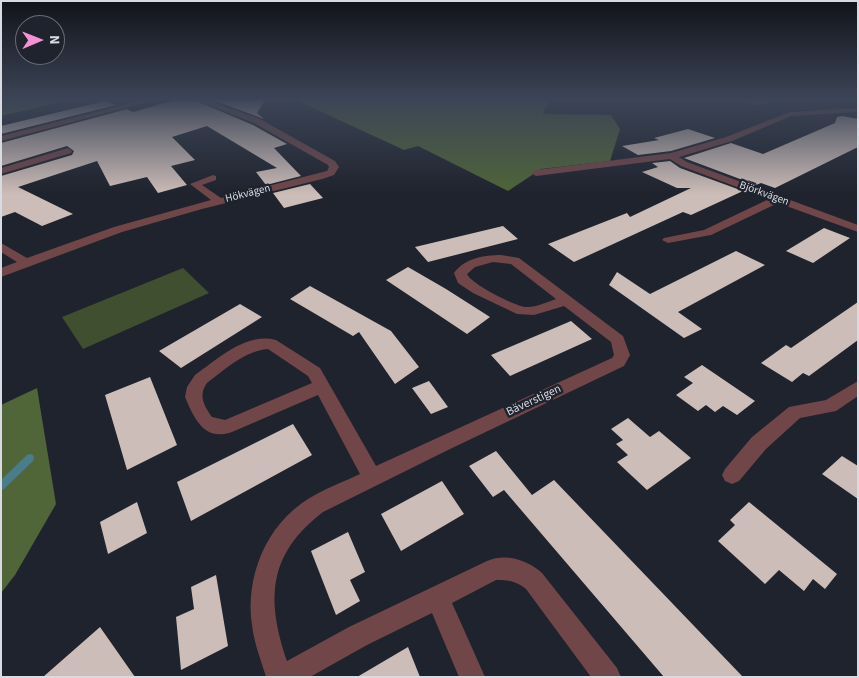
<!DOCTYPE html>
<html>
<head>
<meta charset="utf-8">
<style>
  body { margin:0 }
  #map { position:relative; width:859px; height:678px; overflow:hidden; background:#1f232d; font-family:"Source Sans 3",sans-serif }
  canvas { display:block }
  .frame { position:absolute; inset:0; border:2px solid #d8dbe2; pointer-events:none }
  .north { position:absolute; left:15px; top:15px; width:50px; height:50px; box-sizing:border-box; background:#1f232d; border:1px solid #696d75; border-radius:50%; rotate:89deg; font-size:14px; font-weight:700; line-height:20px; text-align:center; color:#d8dbe2 }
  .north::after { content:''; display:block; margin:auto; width:18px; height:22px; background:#f491d4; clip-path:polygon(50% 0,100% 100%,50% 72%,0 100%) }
</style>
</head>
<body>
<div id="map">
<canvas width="859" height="678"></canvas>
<div class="frame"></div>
<div class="north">N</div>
</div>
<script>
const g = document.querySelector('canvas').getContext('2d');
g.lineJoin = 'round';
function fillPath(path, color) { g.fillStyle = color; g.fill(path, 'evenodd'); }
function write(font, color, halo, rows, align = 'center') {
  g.font = font + ' "Source Sans 3",sans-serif'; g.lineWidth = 5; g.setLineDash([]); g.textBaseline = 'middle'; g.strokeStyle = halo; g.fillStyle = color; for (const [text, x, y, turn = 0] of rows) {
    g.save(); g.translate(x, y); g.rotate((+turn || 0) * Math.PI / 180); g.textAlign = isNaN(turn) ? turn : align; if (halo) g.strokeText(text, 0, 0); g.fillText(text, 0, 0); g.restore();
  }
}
fillPath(new Path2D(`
  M 183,268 L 209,293 L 83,349 L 62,317 Z`), '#404f30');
fillPath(new Path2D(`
  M 1,100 L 69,100 L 1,116 Z
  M 296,100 L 549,100 L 543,114 L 611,115 L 620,129 L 610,161 L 541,169 L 508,191 L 418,146 L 404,150 Z
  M 37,388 L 56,504 L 15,575 L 1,593 L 1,405 Z`), '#506538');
fillPath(new Path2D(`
  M 30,454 L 33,455 L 34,458 L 33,461 L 4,489 L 1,490 L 1,480 L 27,455 Z`), '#4b7c8c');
fillPath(new Path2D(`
  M 175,100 L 194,100 L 253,125 L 287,144 L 274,148 L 301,176 L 266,185 L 256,172 L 277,168 L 207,126 L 172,137 L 195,160 L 171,166 L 187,185 L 158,193 L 147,177 L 110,186 L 97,161 L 18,187 L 73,214 L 42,226 L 15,212 L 1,217 L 1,176 L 72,155 L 74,151 L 67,146 L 1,166 L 1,143 L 127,109 L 133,112 Z
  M 213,100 L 265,100 L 257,113 L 264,119 Z
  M 105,101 L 116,105 L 1,134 L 1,126 Z
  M 842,116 L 858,119 L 858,147 L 775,188 L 761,183 L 756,185 L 684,158 L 731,143 L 763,154 L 835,123 L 837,117 Z
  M 688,129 L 715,138 L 671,151 L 638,155 L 622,146 L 659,140 L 654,138 Z
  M 670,161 L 680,168 L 743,191 L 691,215 L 683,212 L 574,262 L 548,244 L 627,213 L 630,217 L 691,188 L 677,188 L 642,172 L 658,167 L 652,163 Z
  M 310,184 L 323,198 L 284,208 L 273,193 Z
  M 503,226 L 518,239 L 428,262 L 415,247 Z
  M 824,228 L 850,238 L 813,263 L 786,251 Z
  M 736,251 L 765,265 L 678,312 L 702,329 L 684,338 L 609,285 L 617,272 L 650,294 Z
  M 408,267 L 446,289 L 490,317 L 467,334 L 386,280 Z
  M 310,286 L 391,331 L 419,367 L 395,384 L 359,332 L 353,336 L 290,299 Z
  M 858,302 L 858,340 L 809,376 L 803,373 L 792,382 L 761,363 L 786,345 L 791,348 Z
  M 240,304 L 262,317 L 181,368 L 159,351 Z
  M 571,321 L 592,339 L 510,376 L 491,355 Z
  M 702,365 L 755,401 L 737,415 L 723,406 L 715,412 L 706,405 L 698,411 L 676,395 L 693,383 L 684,377 Z
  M 150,377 L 177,445 L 127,470 L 105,395 Z
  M 429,381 L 448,407 L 431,414 L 412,388 Z
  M 628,418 L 650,437 L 659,431 L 691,458 L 647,490 L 617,462 L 628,455 L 616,444 L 623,440 L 611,429 Z
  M 293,424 L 312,455 L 191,521 L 177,482 Z
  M 496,451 L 532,495 L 554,480 L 743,677 L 664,677 L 504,490 L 493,497 L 469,466 Z
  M 842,456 L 858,466 L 858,499 L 822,474 Z
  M 442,481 L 464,514 L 401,551 L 381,514 Z
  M 137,502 L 147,533 L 108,554 L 100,522 Z
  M 749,502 L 837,574 L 825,589 L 813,579 L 804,591 L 779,570 L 765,584 L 718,541 L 735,525 L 730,520 Z
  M 348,532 L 365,572 L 350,580 L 360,601 L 336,615 L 311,551 Z
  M 216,575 L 228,646 L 181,670 L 176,617 L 194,609 L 191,587 Z
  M 100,627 L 135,677 L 43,677 Z
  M 408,647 L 420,677 L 357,677 Z`), '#cdbdb8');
fillPath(new Path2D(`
  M 143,100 L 155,100 L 1,141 L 1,136 Z
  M 196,100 L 206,100 L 260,119 L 335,161 L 339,167 L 334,175 L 322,179 L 202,209 L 122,232 L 1,277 L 1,268 L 17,262 L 1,252 L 1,243 L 27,258 L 114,227 L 211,200 L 190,184 L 213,175 L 216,176 L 216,180 L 202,185 L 221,198 L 327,171 L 329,167 L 328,165 L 254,123 Z
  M 739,100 L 787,100 L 757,105 Z
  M 858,108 L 858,112 L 791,116 L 732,141 L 679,157 L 687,162 L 858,225 L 858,232 L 778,203 L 711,235 L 668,243 L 662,240 L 664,238 L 704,230 L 769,199 L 681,166 L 670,159 L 536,176 L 531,173 L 536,170 L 671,153 L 726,137 L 790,112 Z
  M 68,148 L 72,151 L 71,153 L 1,174 L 1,168 Z
  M 501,255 L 519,258 L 623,336 L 630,355 L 624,366 L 448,450 L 323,512 C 268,554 266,599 287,661 L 349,627 L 487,561 C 506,553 527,560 542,573 L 617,668 L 621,677 L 591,677 L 526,589 C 516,581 509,580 496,580 L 452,603 L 485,677 L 459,677 L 432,613 L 367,645 L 310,677 L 266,677 C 261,660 254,643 252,625 C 245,577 266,525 308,499 C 324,489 343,482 360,474 L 318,395 L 232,432 C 204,442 194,418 185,397 L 187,387 L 195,375 C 218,359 246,332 276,340 L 320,368 L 376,466 L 612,358 L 614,355 L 611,342 L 564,306 L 534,315 L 517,314 L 473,293 L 458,283 L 454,273 C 465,258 484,255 501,255 ZM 493,262 L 511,264 L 556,299 C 547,302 535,308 525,307 C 513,305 471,284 467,274 L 475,267 ZM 268,349 L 308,376 L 312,383 L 225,420 L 212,417 C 204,406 198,395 207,383 C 226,369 244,351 268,349 Z
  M 858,381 L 858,396 L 836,411 L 800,418 L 766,449 L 739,481 L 732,484 L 725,481 L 722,475 L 725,469 L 752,437 L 789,407 L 826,400 Z`), '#714649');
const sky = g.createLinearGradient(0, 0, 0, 195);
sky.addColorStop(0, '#111319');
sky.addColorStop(0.51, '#3c4557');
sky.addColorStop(1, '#3c455700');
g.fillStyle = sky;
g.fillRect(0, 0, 859, 195);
write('11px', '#d8dbe2', '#1f232d', [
  ["Hökvägen",248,194,-14],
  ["Björkvägen",764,194,20]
]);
write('12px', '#d8dbe2', '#1f232d', [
  ["Bäverstigen",534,401,-25]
]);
</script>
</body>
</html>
